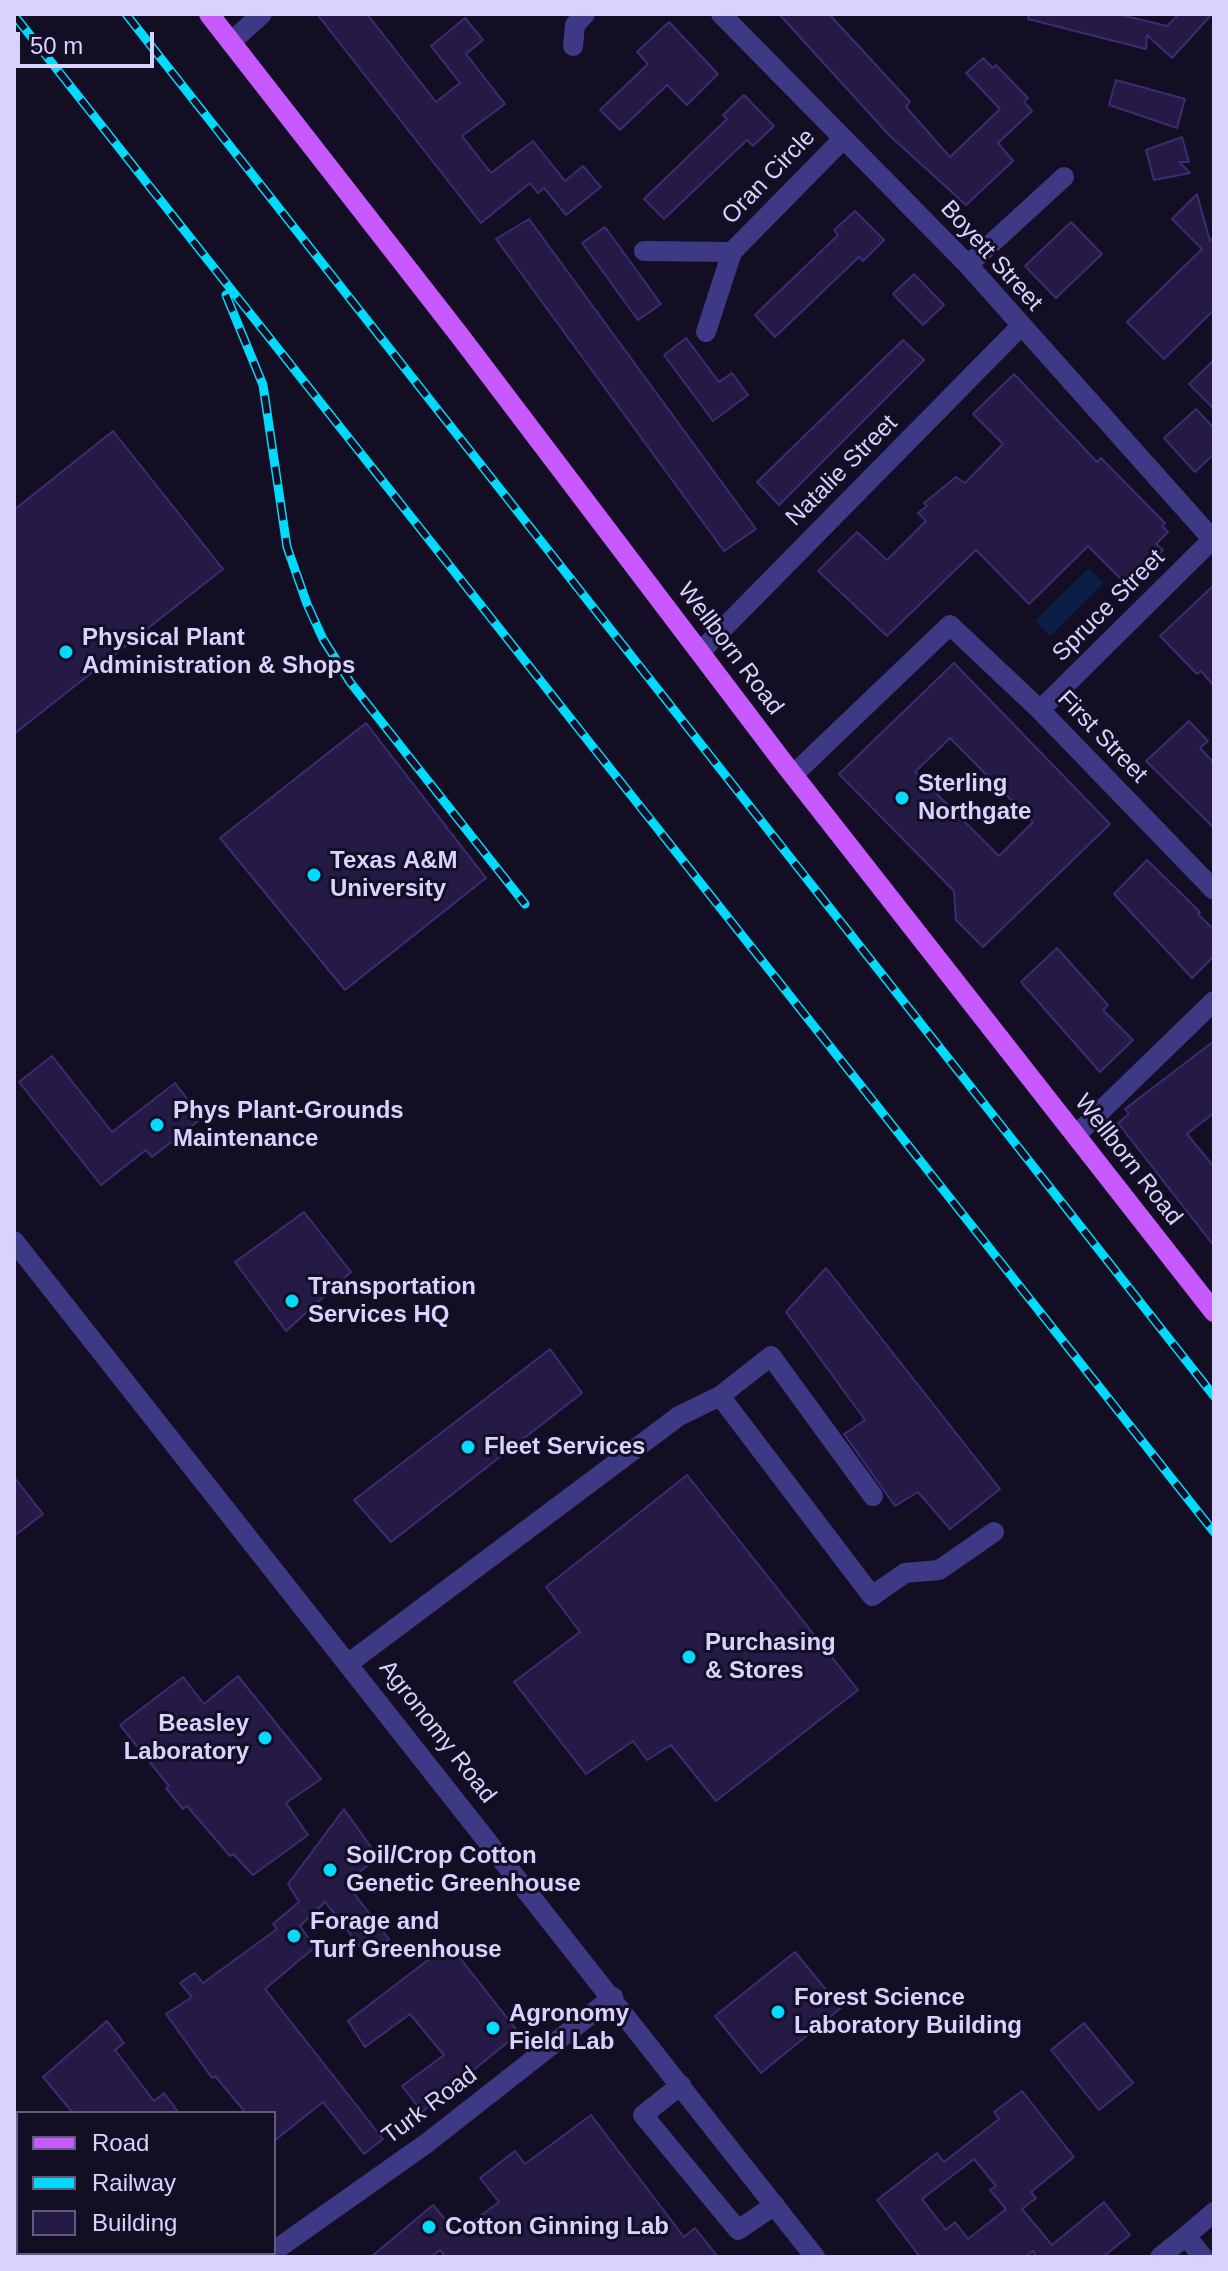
<!DOCTYPE html>
<html>
<head>
<meta charset="utf-8">
<style>
  body { margin:0 }
  #map { position:relative; width:1228px; height:2271px; overflow:hidden; background:#130e24; font-family:Helvetica,sans-serif }
  canvas { display:block }
  .frame { position:absolute; inset:0; border:16px solid #d8d2ff; pointer-events:none }
  .legend { position:absolute; left:16px; top:2111px; width:260px; height:144px; box-sizing:border-box; background:#130e24; border:2px solid #625c7c; margin:0; padding:10px 14px; list-style:none; font-size:24px; color:#d8d2ff }
  .legend li { display:flex; align-items:center; gap:16px; height:40px }
  .legend b { width:40px; border:2px solid #625c7c }
  .scale { position:absolute; left:16px; top:32px; width:138px; height:36px; box-sizing:border-box; border:4px solid #d8d2ff; border-top:0; padding-left:10px; font-size:24px; line-height:28px; white-space:nowrap; color:#d8d2ff; -webkit-text-stroke:6px #130e24; paint-order:stroke }
</style>
</head>
<body>
<div id="map">
<canvas width="1228" height="2271"></canvas>
<div class="frame"></div>
<ul class="legend">
<li><b style="height:10px;background:#c759ff"></b>Road</li>
<li><b style="height:10px;background:#00dafd"></b>Railway</li>
<li><b style="height:22px;background:#251a46"></b>Building</li>
</ul>
<div class="scale">50 m</div>
</div>
<script>
const g = document.querySelector('canvas').getContext('2d');
g.lineJoin = 'round';
function fillPath(path, color) { g.fillStyle = color; g.fill(path, 'evenodd'); }
function stroke(path, color, width, dash) { g.strokeStyle = color; g.lineWidth = width; g.lineCap = dash ? 'butt' : 'round'; g.setLineDash(dash || []); g.stroke(path); }
function write(font, color, halo, rows, align = 'center') {
  g.font = font + ' Helvetica,sans-serif'; g.lineWidth = 6; g.setLineDash([]); g.textBaseline = 'middle'; g.strokeStyle = halo; g.fillStyle = color; for (const [text, x, y, turn = 0] of rows) {
    g.save(); g.translate(x, y); g.rotate((+turn || 0) * Math.PI / 180); g.textAlign = isNaN(turn) ? turn : align; if (halo) g.strokeText(text, 0, 0); g.fillText(text, 0, 0); g.restore();
  }
}
fillPath(new Path2D(`
  M 1089,568 L 1104,583 L 1050,636 L 1035,621 Z`), '#0b1f46');
const building = new Path2D(`
  M 317,14 L 367,14 L 436,102 L 460,83 L 431,46 L 465,18 L 483,40 L 466,54 L 505,104 L 462,136 L 491,173 L 533,141 L 565,181 L 583,166 L 601,187 L 566,215 L 544,188 L 538,193 L 530,183 L 481,223 Z
  M 779,14 L 829,14 L 910,102 L 906,107 L 950,157 L 1000,109 L 966,73 L 983,58 L 993,68 L 996,65 L 1028,98 L 1024,102 L 1032,111 L 998,143 L 1013,161 L 966,205 L 889,135 Z
  M 1029,14 L 1117,14 L 1167,26 L 1179,14 L 1212,14 L 1172,58 L 1147,35 L 1146,49 L 1028,19 Z
  M 669,22 L 718,74 L 687,105 L 667,85 L 620,130 L 600,110 L 648,64 L 637,52 Z
  M 1116,80 L 1185,99 L 1177,128 L 1109,105 Z
  M 744,95 L 774,126 L 753,146 L 747,140 L 664,219 L 644,199 L 727,119 L 723,115 Z
  M 1182,137 L 1189,162 L 1179,162 L 1190,173 L 1154,180 L 1146,150 Z
  M 1197,194 L 1210,241 L 1214,237 L 1214,310 L 1164,359 L 1127,322 L 1202,249 L 1172,219 Z
  M 855,211 L 884,240 L 863,261 L 859,257 L 775,337 L 755,315 L 838,235 L 834,230 Z
  M 529,219 L 756,529 L 724,551 L 496,239 Z
  M 1071,222 L 1102,254 L 1056,298 L 1025,266 Z
  M 605,227 L 661,304 L 638,320 L 582,243 Z
  M 914,274 L 944,305 L 923,325 L 893,294 Z
  M 686,338 L 719,382 L 732,373 L 748,395 L 713,421 L 664,355 Z
  M 903,340 L 924,360 L 779,505 L 757,482 Z
  M 1214,360 L 1214,409 L 1189,384 Z
  M 1014,374 L 1097,462 L 1101,458 L 1165,523 L 1162,526 L 1168,532 L 1156,544 L 1163,550 L 1127,585 L 1088,546 L 1029,604 L 976,550 L 887,636 L 818,571 L 857,532 L 887,560 L 926,521 L 918,513 L 927,506 L 924,503 L 956,477 L 965,483 L 1003,444 L 973,414 Z
  M 1196,409 L 1214,428 L 1214,454 L 1195,472 L 1164,438 Z
  M 113,431 L 223,569 L 14,734 L 14,510 Z
  M 1214,585 L 1214,686 L 1201,671 L 1197,674 L 1160,636 Z
  M 954,663 L 1110,824 L 983,947 L 956,920 L 954,891 L 839,774 ZM 950,738 L 1033,822 L 999,856 L 915,772 Z
  M 1189,721 L 1208,741 L 1200,748 L 1214,763 L 1214,828 L 1146,761 Z
  M 366,723 L 486,878 L 345,990 L 220,838 Z
  M 1147,860 L 1200,912 L 1198,914 L 1214,930 L 1214,956 L 1192,978 L 1114,894 Z
  M 1057,948 L 1108,1005 L 1103,1010 L 1133,1040 L 1100,1072 L 1021,982 Z
  M 1214,1041 L 1214,1113 L 1187,1134 L 1214,1167 L 1214,1246 L 1118,1123 L 1129,1114 L 1125,1109 Z
  M 52,1056 L 112,1132 L 175,1083 L 202,1118 L 152,1157 L 146,1150 L 101,1185 L 19,1082 Z
  M 304,1212 L 351,1272 L 286,1331 L 235,1262 Z
  M 826,1268 L 1000,1489 L 950,1529 L 918,1492 L 895,1506 L 844,1434 L 865,1420 L 786,1312 Z
  M 550,1349 L 582,1393 L 391,1542 L 354,1500 Z
  M 687,1475 L 858,1690 L 716,1801 L 671,1745 L 647,1760 L 633,1741 L 586,1774 L 514,1682 L 580,1632 L 546,1587 Z
  M 14,1477 L 43,1514 L 14,1536 Z
  M 238,1676 L 321,1779 L 286,1803 L 308,1835 L 253,1875 L 233,1854 L 230,1856 L 187,1806 L 183,1809 L 166,1788 L 169,1786 L 120,1725 L 183,1677 L 204,1704 Z
  M 344,1809 L 378,1857 L 346,1883 L 389,1939 L 368,1957 L 325,1902 L 300,1926 L 315,1947 L 265,1989 L 383,2139 L 364,2154 L 323,2102 L 274,2141 L 274,2113 L 246,2113 L 215,2076 L 212,2078 L 166,2014 L 192,1997 L 180,1983 L 195,1973 L 203,1983 L 277,1929 L 273,1924 L 299,1902 L 288,1884 Z
  M 449,1944 L 519,2033 L 422,2112 L 402,2086 L 444,2055 L 410,2014 L 365,2047 L 348,2021 Z
  M 795,1952 L 841,2008 L 761,2073 L 715,2016 Z
  M 107,2021 L 124,2043 L 115,2050 L 154,2101 L 164,2093 L 179,2113 L 73,2113 L 43,2077 Z
  M 1084,2023 L 1133,2083 L 1099,2110 L 1051,2050 Z
  M 1022,2091 L 1074,2157 L 1031,2192 L 1036,2198 L 1022,2209 L 1052,2245 L 1104,2202 L 1130,2235 L 1103,2257 L 1036,2257 L 1033,2251 L 1025,2257 L 920,2257 L 877,2200 L 937,2153 L 944,2162 L 999,2119 L 994,2112 ZM 974,2159 L 996,2186 L 990,2190 L 1006,2209 L 968,2239 L 955,2222 L 946,2230 L 922,2199 Z
  M 591,2115 L 684,2237 L 695,2228 L 718,2257 L 446,2257 L 440,2250 L 431,2257 L 371,2257 L 433,2205 L 457,2233 L 499,2202 L 480,2178 L 515,2151 L 525,2164 Z`);
fillPath(building, '#251a46');
stroke(building, '#3c2c72', 2);
stroke(new Path2D(`
  M 721,14 L 968,265 L 1214,541
  M 231,42 L 262,14
  M 573,46 L 575,25 L 585,14
  M 644,251 L 732,252
  M 968,265 L 1064,177
  M 706,332 L 732,252 L 843,139
  M 701,651 L 1020,327
  M 1040,710 L 1214,538
  M 793,775 L 950,625 L 1040,710 L 1214,890
  M 1076,1135 L 1214,1001
  M 14,1241 L 815,2257
  M 720,1396 L 771,1356 L 873,1496
  M 349,1663 L 679,1416 L 720,1396 L 872,1596 L 905,1573 L 939,1570 L 994,1532
  M 681,2085 L 643,2115 L 738,2230 L 775,2205
  M 274,2251 L 427,2143 L 613,1997
  M 1160,2257 L 1186,2236
  M 1203,2257 L 1186,2236 L 1214,2212`), '#3e3984', 20);
stroke(new Path2D(`
  M 209,14 L 460,336 L 783,762 L 1214,1312`), '#c759ff', 20);
const rail = new Path2D(`
  M 126,14 L 1214,1396
  M 14,15 L 1214,1532
  M 226,295 L 263,385 L 287,547 L 307,604 L 323,639 L 350,682 L 525,904`);
stroke(rail, '#00dafd', 9);
stroke(rail, '#130e24', 6, [18]);
for (const [x, y, r, color] of [
  [66,652,8,"#00dafd"],
  [902,798,8,"#00dafd"],
  [314,875,8,"#00dafd"],
  [157,1125,8,"#00dafd"],
  [292,1301,8,"#00dafd"],
  [468,1447,8,"#00dafd"],
  [689,1657,8,"#00dafd"],
  [265,1738,8,"#00dafd"],
  [330,1870,8,"#00dafd"],
  [294,1936,8,"#00dafd"],
  [778,2012,8,"#00dafd"],
  [493,2028,8,"#00dafd"],
  [429,2227,8,"#00dafd"]
]) { const dot = new Path2D(); dot.arc(x, y, r, 0, 2 * Math.PI); g.fillStyle = color; g.fill(dot); stroke(dot, '#130e24', 3); }
write('24px', '#d8d2ff', '#130e24', [
  ["Oran Circle",769,177,-46],
  ["Boyett Street",991,256,48],
  ["Natalie Street",842,471,-45],
  ["Spruce Street",1109,606,-45],
  ["Wellborn Road",730,649,53],
  ["First Street",1102,737,46],
  ["Wellborn Road",1128,1160,52],
  ["Agronomy Road",437,1732,52],
  ["Turk Road",430,2106,-37]
]);
write('bold 24px', '#d8d2ff', '#130e24', [
  ["Physical Plant",82,638],
  ["Administration & Shops",82,666],
  ["Sterling",918,784],
  ["Northgate",918,812],
  ["Texas A&M",330,861],
  ["University",330,889],
  ["Phys Plant-Grounds",173,1111],
  ["Maintenance",173,1139],
  ["Transportation",308,1287],
  ["Services HQ",308,1315],
  ["Fleet Services",484,1447],
  ["Purchasing",705,1643],
  ["& Stores",705,1671],
  ["Beasley",249,1724,"right"],
  ["Laboratory",249,1752,"right"],
  ["Soil/Crop Cotton",346,1856],
  ["Genetic Greenhouse",346,1884],
  ["Forage and",310,1922],
  ["Turf Greenhouse",310,1950],
  ["Forest Science",794,1998],
  ["Laboratory Building",794,2026],
  ["Agronomy",509,2014],
  ["Field Lab",509,2042],
  ["Cotton Ginning Lab",445,2227]
], 'left');
</script>
</body>
</html>
